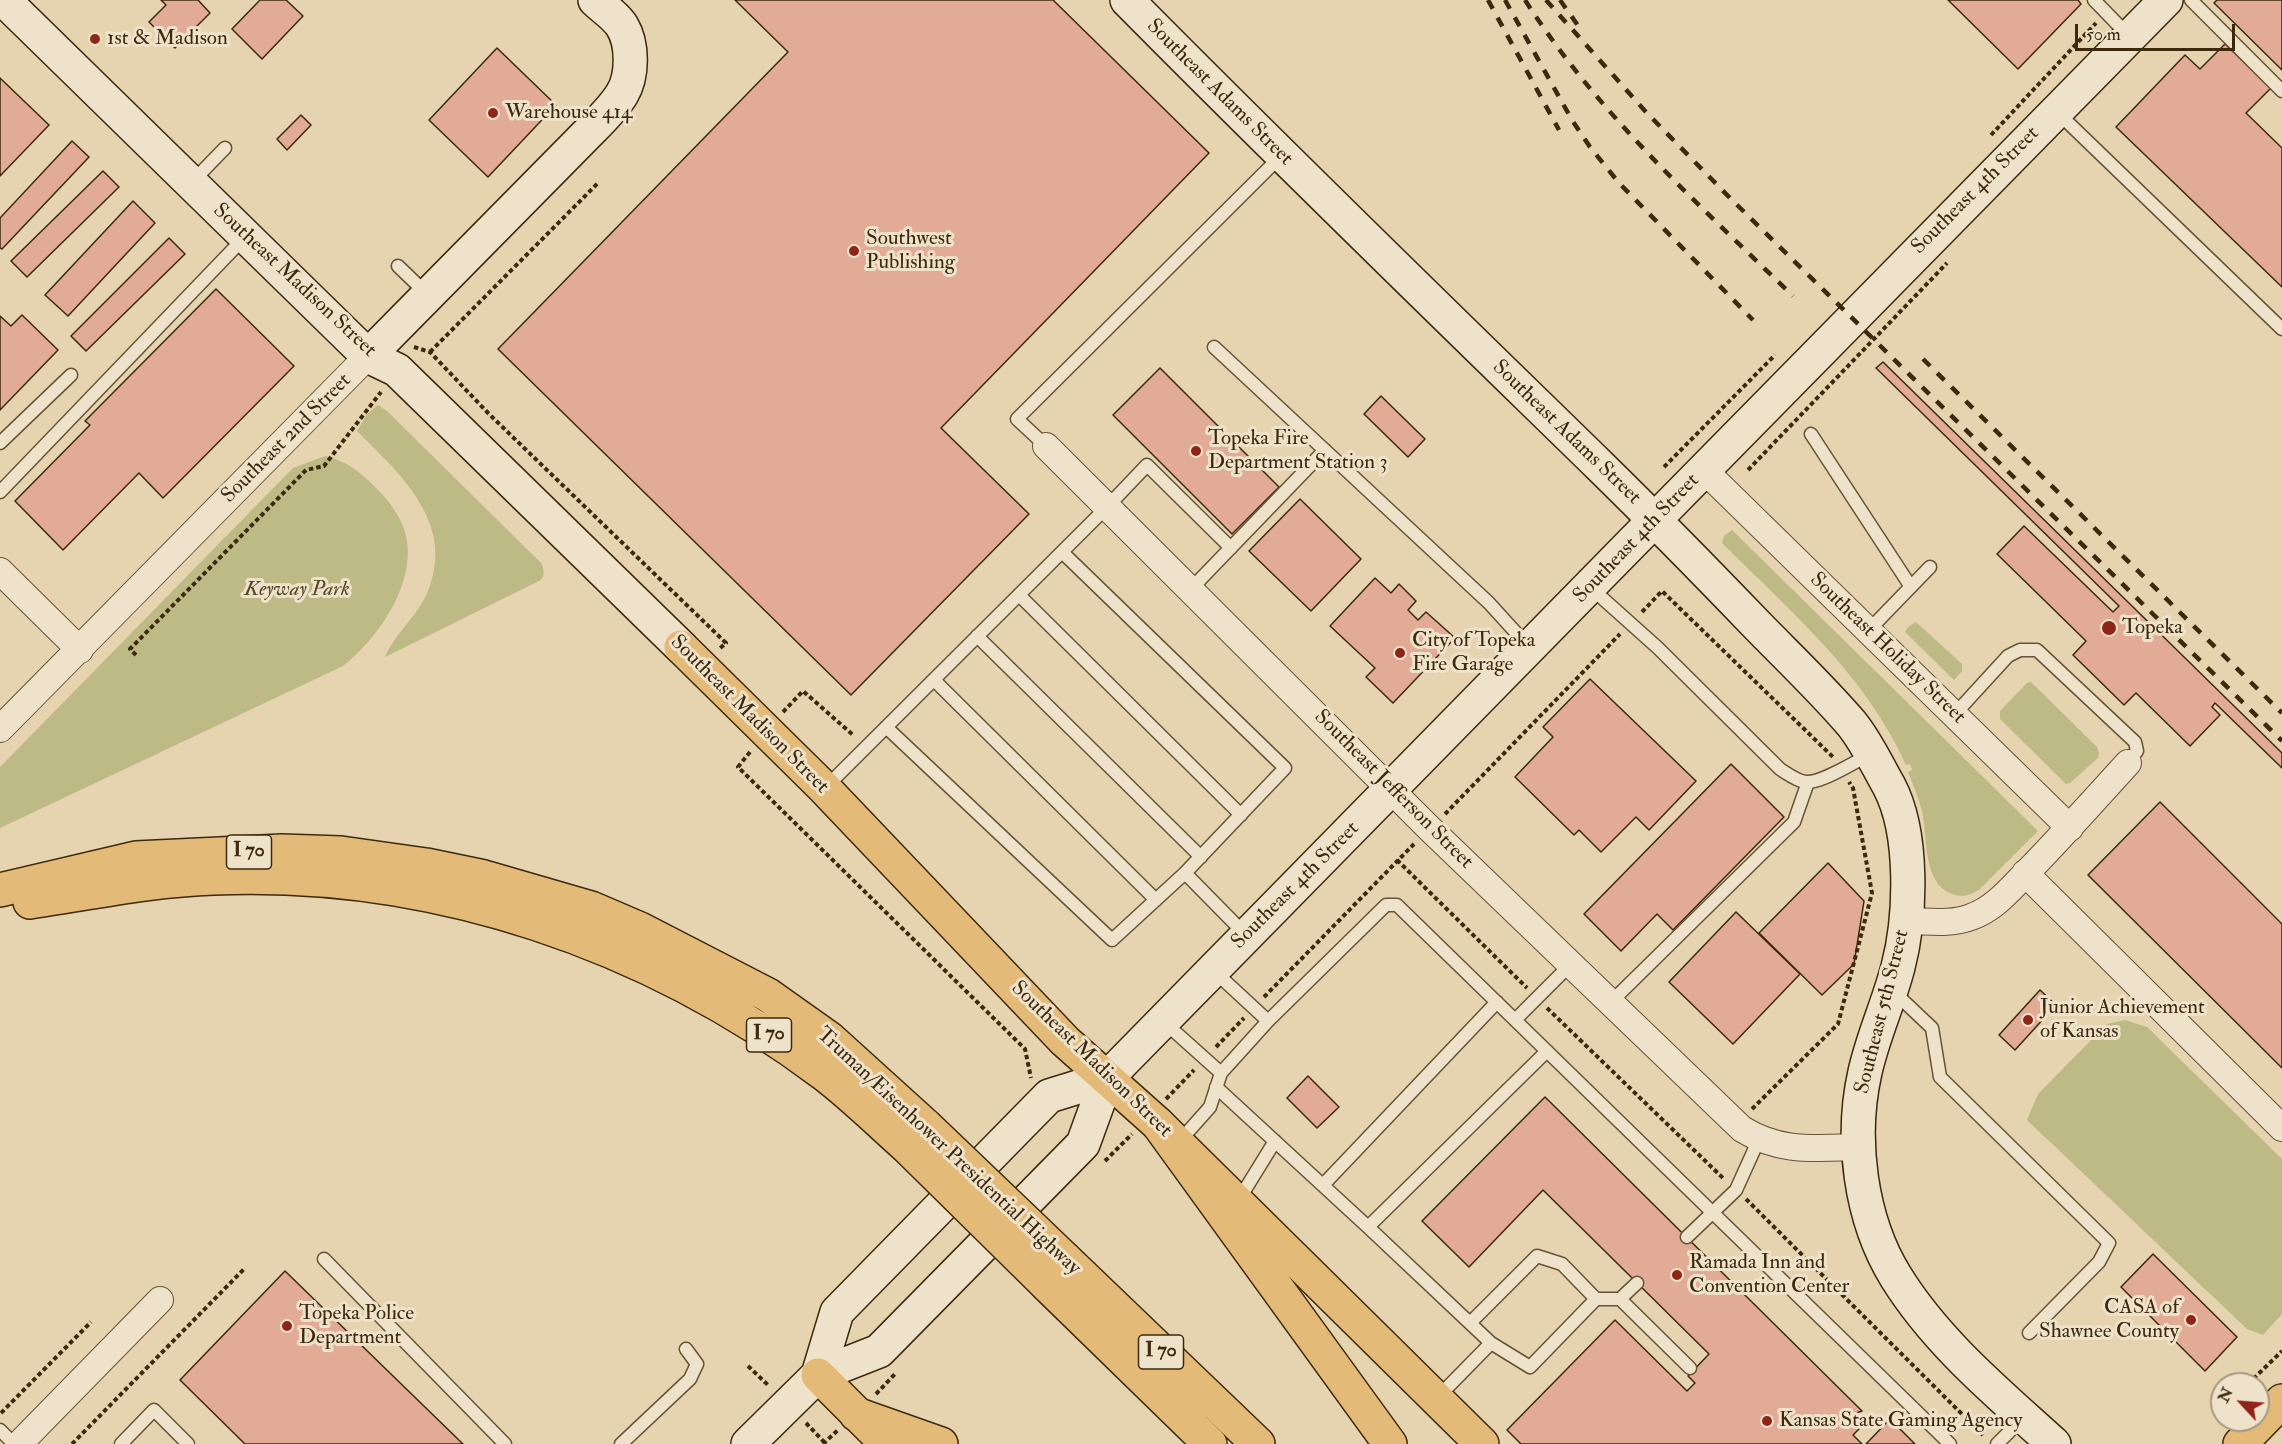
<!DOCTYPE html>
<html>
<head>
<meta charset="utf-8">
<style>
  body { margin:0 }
  #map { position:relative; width:2282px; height:1444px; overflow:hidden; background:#e6d3af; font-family:"IM FELL Double Pica",serif }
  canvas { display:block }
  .north { position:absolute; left:2210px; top:1372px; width:60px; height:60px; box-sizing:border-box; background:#efe2cb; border:2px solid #a8987f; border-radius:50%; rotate:296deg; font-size:16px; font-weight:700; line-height:24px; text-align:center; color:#3d2a0e }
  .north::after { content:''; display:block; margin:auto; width:21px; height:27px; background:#8f2418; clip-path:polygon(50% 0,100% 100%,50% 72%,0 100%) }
  .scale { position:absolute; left:2075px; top:24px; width:160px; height:27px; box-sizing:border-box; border:3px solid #3d2a0e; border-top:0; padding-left:8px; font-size:18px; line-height:21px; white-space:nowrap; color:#3d2a0e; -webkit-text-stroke:4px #efe2cb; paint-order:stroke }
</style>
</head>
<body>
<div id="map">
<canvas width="2282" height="1444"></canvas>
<div class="north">N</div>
<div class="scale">50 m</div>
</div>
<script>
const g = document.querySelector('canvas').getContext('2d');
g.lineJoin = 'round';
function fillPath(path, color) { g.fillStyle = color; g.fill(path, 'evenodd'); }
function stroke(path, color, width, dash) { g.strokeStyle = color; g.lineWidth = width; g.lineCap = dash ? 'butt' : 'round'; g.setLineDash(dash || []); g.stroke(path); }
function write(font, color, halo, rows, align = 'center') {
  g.font = font + ' "IM FELL Double Pica",serif'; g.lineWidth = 6; g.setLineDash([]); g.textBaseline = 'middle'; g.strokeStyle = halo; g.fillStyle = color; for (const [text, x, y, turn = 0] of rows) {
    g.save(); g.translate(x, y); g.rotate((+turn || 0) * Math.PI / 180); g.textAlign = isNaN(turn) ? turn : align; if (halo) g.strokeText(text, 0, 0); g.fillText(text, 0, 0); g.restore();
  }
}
fillPath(new Path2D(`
  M 378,405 L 387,411 L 542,564 C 544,572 546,578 537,582 L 385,657 C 395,633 418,616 428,591 C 456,523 400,474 357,431 L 367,414 Z
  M 325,456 C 346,461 359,471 374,486 C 387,498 400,515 405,532 C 419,580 379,638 343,666 L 0,828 L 0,767 L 293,468 Z
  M 1732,530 L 2038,831 L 1979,890 C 1970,895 1962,898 1952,894 C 1922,883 1928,837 1922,811 C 1918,797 1913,784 1908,772 L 1912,770 L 1910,764 L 1906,765 C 1864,673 1792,613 1722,543 L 1724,536 Z
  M 1916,622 L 1962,664 L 1962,671 L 1954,680 L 1905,632 L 1908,627 Z
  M 2031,682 L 2097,747 L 2099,753 L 2098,758 L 2070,783 L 2066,784 L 2000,719 L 2000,711 L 2027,683 Z
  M 2125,1020 L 2147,1027 L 2282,1159 L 2282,1314 L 2263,1335 L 2247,1329 L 2027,1120 L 2038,1094 L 2107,1024 Z`), '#bdba86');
const building = new Path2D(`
  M 161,0 L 198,0 L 210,13 L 175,48 L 149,22 L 166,5 Z
  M 260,0 L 286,0 L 303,16 L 262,59 L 232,29 Z
  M 735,0 L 1053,0 L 1209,153 L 941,428 L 1029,514 L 851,695 L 498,349 L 788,52 Z
  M 1948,0 L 2078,0 L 2081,4 L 2018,69 Z
  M 2217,0 L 2282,0 L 2282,70 L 2214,3 Z
  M 2225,44 L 2271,88 L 2246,113 L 2282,148 L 2282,287 L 2116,127 L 2185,55 L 2200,69 Z
  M 497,48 L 556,105 L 488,177 L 429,120 Z
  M 0,78 L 49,125 L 0,176 Z
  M 301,115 L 311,125 L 287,150 L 277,139 Z
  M 72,141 L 89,157 L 2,249 L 0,248 L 0,218 Z
  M 103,171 L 119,187 L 27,277 L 11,261 Z
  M 133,201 L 155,223 L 68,316 L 45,295 Z
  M 169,238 L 185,254 L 86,351 L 71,336 Z
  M 216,289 L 294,366 L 163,498 L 139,473 L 63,550 L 15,501 L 90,425 L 85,421 Z
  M 22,315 L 58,350 L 0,410 L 0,316 L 11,326 Z
  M 1883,362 L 2282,753 L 2282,768 L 2215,703 L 2212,707 L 2220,715 L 2190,746 L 2136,693 L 2124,705 L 2073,655 L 2086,641 L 1997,554 L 2024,526 L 2113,612 L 2119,606 L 1876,368 Z
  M 1160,368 L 1279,487 L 1232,534 L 1113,415 Z
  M 1381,396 L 1425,439 L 1408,457 L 1364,414 Z
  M 1300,499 L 1361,559 L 1311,611 L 1249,551 Z
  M 1375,578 L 1391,593 L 1399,584 L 1416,601 L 1408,610 L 1418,620 L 1426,612 L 1455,638 L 1393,703 L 1366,677 L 1375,668 L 1330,626 Z
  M 1590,679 L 1696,781 L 1649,830 L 1636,817 L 1601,852 L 1579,830 L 1574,835 L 1515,777 L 1553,737 L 1543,727 Z
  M 1731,764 L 1784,817 L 1673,930 L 1657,914 L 1621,951 L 1584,914 Z
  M 2160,802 L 2282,924 L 2282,1068 L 2088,875 Z
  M 1828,863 L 1864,901 L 1854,964 L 1822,995 L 1759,933 Z
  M 1736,912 L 1800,974 L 1733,1044 L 1669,982 Z
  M 2040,990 L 2056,1005 L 2015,1050 L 1999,1035 Z
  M 1308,1076 L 1339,1107 L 1317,1128 L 1287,1098 Z
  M 1545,1097 L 1862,1411 L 1847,1416 L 1859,1429 L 1853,1435 L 1862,1444 L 1521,1444 L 1507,1430 L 1615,1320 L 1687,1391 L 1695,1383 L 1688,1376 L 1709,1354 L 1543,1190 L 1469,1267 L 1422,1221 Z
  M 2153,1254 L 2237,1337 L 2205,1371 L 2121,1287 Z
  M 285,1271 L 463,1444 L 245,1444 L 180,1380 Z
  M 1890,1419 L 1915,1444 L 1866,1444 Z`);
fillPath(building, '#e1ab96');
stroke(building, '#3d2a0e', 1.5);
const lane = new Path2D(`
  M 2094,0 L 2129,36
  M 2191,0 L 2282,91
  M 2056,111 L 2282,329
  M 192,182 L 225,148
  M 398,266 L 427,294
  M 1214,347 L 1489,603 L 1529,647
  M 1811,434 L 1911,587
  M 0,443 L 71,375
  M 1046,446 L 1017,419 L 1281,156
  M 0,492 L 244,238
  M 1062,552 L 1285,768 L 1185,873
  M 1591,588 L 1658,648 L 1780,769 C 1788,774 1797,781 1806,782 C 1822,783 1854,762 1869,755
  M 1191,589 L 1325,450
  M 1019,595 L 1241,815
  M 1868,631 L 1930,567
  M 977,636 L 1201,857
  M 934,680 L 1156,900
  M 1954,715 L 2008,656 L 2020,650 L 2037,650 L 2135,742 L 2137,751 L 2128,763
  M 886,727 L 1112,940 L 1185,873 L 1246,935
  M 825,788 L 1108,506 L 1147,465 L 1231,548
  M 1214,971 L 1268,1021
  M 1894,992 L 1932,1028 L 1940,1077 L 2109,1243 L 2099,1262 L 2029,1333
  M 1611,1002 L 1794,822 L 1808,782
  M 1515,1020 L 1571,964
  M 1164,1022 L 1221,1073
  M 1216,1087 L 1368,1227 L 1491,1343 L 1437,1398
  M 1178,1143 L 1210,1107 L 1221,1073 L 1268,1021 L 1386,905 L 1397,905 L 1950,1444
  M 1323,1185 L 1497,1002
  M 1238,1201 L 1275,1141
  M 1368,1227 L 1547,1051
  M 1687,1237 L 1736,1190 L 1759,1139
  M 324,1259 L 505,1444
  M 1620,1299 L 1690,1368
  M 1470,1323 L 1537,1256 L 1562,1264 L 1596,1299
  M 1491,1343 L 1530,1367 L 1596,1299 L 1620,1299 L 1637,1283
  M 0,1430 L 14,1444
  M 121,1444 L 154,1410 L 188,1444
  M 621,1444 L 690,1379 L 697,1364 L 686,1349
  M 1997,1444 L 2024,1417`);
const street = new Path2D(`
  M 1046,446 L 1430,829 L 1742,1129 C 1781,1153 1814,1148 1859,1147
  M 1704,470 L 2070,828
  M 0,571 L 80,650
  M 0,729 L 368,356
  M 2025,873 L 2282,1128
  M 1906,921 C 1927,921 1951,925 1971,917 C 1996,908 2012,887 2031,868 C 2064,834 2096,798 2128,763
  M 19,1444 L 160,1300`);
const secondary = new Path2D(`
  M 4,0 L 368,356 L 397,370 L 681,647
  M 1127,0 C 1282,157 1441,311 1600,466 C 1652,517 1704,570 1755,623 C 1787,656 1821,688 1851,723 C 1866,741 1877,765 1889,786 C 1914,833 1911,917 1898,967 C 1889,1002 1873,1036 1865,1072 C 1850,1138 1860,1219 1896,1277 C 1937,1343 1998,1393 2054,1444
  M 368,356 L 592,129 C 603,118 614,107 622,94 C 633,76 633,44 622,26 C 616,16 603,8 595,0
  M 818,1375 L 837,1312 L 1049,1096 L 1107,1078
  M 748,1444 L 818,1375 L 879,1351 L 1083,1144 L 1107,1078 C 1461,720 1811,357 2166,0`);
const primary = new Path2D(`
  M 681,647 L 824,788 L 1065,1041 L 1158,1124 L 1482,1444
  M 818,1375 L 887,1444
  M 2240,1444 L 2282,1401`);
const highway = new Path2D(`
  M 0,890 L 136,858 L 282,851 L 341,853 L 426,865 L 484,877 L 591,908 L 640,929 L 768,995 L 830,1039 L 926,1126
  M 30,902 C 91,893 152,880 214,878 C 434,869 649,943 824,1074 C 853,1096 879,1122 906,1146
  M 1158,1124 L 1390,1444
  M 1065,1259 L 1258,1444
  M 1047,1285 L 1210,1444
  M 856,1414 L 941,1444`);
stroke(lane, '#675436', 15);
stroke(street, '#675436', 28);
stroke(secondary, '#3d2a0e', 36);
stroke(primary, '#3d2a0e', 36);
stroke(highway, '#3d2a0e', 36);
stroke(new Path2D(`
  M 1991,135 L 2096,23
  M 414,347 L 430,352 L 489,414 L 726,643 L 718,650
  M 430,352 L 598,183
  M 1664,467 L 1775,355
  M 1748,470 L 1947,263
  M 1642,612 L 1662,591 L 1834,758
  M 136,655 L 130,649 L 306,470 L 324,466 L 381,392
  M 783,712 L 803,691 L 853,735
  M 750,752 L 738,767 L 1025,1049 L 1031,1078
  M 1445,814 L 1620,634
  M 1397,860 L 1527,988
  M 1264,997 L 1414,844
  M 1547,1008 L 1725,1180
  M 1216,1047 L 1244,1018
  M 1166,1099 L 1194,1070
  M 1752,1109 L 1838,1024 L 1872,893 L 1853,788 L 1849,782
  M 1105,1161 L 1132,1134
  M 1746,1199 L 1983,1435
  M 748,1366 L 769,1386
  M 2248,1384 L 2282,1351
  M 876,1394 L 896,1373
  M 1,1413 L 91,1322
  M 806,1423 L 826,1444
  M 72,1444 L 245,1268
  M 823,1444 L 838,1430`), '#3d2a0e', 4, [4.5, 3]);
stroke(lane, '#efe2cb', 12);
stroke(street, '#efe2cb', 26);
stroke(secondary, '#efe2cb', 33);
stroke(primary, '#e3ba78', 33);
stroke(highway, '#e3ba78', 33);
stroke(new Path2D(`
  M 1488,0 L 1559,130
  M 1505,0 L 1572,120 L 1590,147 L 1619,183 L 1753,320
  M 1525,0 C 1598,114 1697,203 1793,296
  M 1546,0 L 1646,112 L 1730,198 L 2282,741
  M 1560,0 L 1579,27
  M 1923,359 L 2282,713`), '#3d2a0e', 4.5, [10, 10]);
const highwayBridge = new Path2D(`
  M 926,1126 L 1065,1259
  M 906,1146 L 1047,1285`);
stroke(highwayBridge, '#3d2a0e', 36, []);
stroke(highwayBridge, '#e3ba78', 33);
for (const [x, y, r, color] of [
  [95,39,6,"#8f2418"],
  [493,113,6,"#8f2418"],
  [854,251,6,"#8f2418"],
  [1196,451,6,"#8f2418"],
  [2109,628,8,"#8f2418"],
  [1400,653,6,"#8f2418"],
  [2028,1020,6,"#8f2418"],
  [1677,1275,6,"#8f2418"],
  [2191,1320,6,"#8f2418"],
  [287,1326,6,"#8f2418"],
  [1767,1421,6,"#8f2418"]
]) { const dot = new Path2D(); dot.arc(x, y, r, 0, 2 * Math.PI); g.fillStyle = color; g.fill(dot); stroke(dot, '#efe2cb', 2); }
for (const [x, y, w] of [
  [249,852,45],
  [769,1035,45],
  [1161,1352,45]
]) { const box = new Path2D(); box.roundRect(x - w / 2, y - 17, w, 34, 4.5); g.fillStyle = '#efe2cb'; g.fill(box); stroke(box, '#3d2a0e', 1.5); }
write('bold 20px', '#3d2a0e', null, [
  ["I 70",249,852],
  ["I 70",769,1035],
  ["I 70",1161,1352]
]);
write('21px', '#3d2a0e', '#efe2cb', [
  ["1st & Madison",107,39],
  ["Warehouse 414",505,113],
  ["Southwest",866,239],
  ["Publishing",866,263],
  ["Topeka Fire",1208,439],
  ["Department Station 3",1208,463],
  ["Topeka",2122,628],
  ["City of Topeka",1412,641],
  ["Fire Garage",1412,665],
  ["Junior Achievement",2040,1008],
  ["of Kansas",2040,1032],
  ["Ramada Inn and",1689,1263],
  ["Convention Center",1689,1287],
  ["CASA of",2179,1308,"right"],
  ["Shawnee County",2179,1332,"right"],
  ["Topeka Police",299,1314],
  ["Department",299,1338],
  ["Kansas State Gaming Agency",1779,1421]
], 'left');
write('21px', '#3d2a0e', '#efe2cb', [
  ["Southeast Adams Street",1219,93,45],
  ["Southeast 4th Street",1976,191,-45],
  ["Southeast Madison Street",294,281,43],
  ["Southeast Adams Street",1566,433,44],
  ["Southeast 2nd Street",287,439,-45],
  ["Southeast 4th Street",1637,539,-46],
  ["Southeast Holiday Street",1887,649,44],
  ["Southeast Madison Street",749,715,45],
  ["Southeast Jefferson Street",1393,790,45],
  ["Southeast 4th Street",1296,886,-45],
  ["Southeast 5th Street",1883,1012,-76],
  ["Southeast Madison Street",1091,1060,44],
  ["Truman/Eisenhower Presidential Highway",948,1152,43]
]);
write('italic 21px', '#574726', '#efe2cb', [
  ["Keyway Park",297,590]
]);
</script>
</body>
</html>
